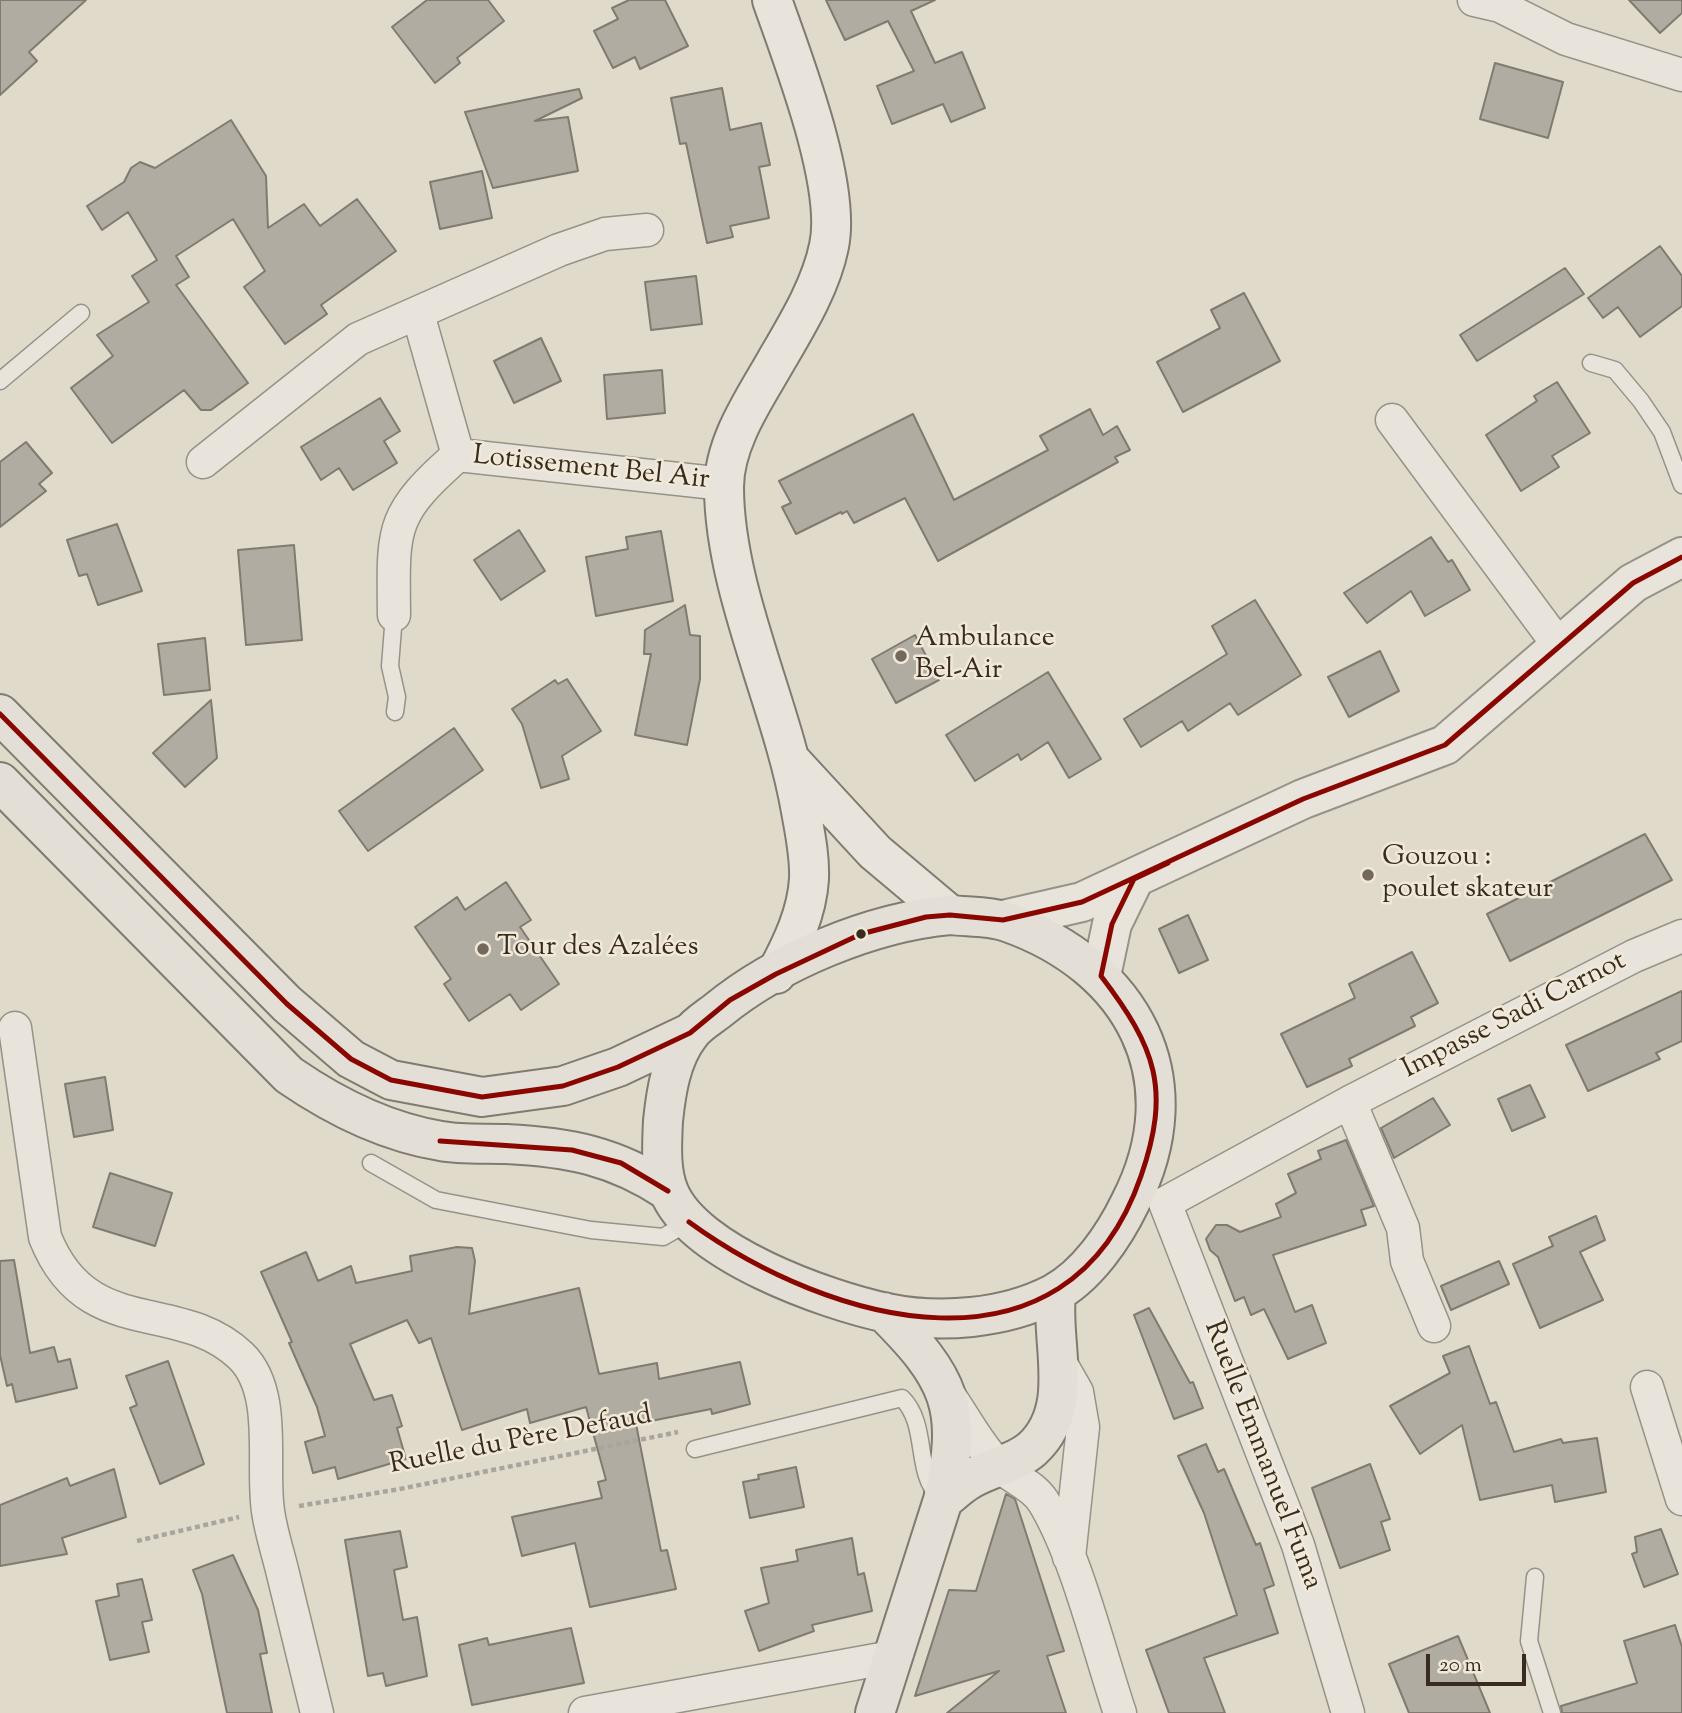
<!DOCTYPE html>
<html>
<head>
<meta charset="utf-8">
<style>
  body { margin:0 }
  #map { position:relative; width:1682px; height:1713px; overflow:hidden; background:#e0daca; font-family:"Sorts Mill Goudy",serif }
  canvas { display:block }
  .scale { position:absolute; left:1426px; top:1654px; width:100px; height:32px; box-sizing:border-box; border:4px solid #392b20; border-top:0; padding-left:9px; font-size:21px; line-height:24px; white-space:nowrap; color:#392b20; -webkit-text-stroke:5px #f1e9d7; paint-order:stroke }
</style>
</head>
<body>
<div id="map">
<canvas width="1682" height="1713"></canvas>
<div class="scale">20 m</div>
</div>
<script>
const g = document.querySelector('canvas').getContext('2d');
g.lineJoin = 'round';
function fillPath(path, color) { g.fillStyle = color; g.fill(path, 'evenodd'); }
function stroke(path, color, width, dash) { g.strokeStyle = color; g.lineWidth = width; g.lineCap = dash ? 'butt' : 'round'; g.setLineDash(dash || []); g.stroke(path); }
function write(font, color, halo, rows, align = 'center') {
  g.font = font + ' "Sorts Mill Goudy",serif'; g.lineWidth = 5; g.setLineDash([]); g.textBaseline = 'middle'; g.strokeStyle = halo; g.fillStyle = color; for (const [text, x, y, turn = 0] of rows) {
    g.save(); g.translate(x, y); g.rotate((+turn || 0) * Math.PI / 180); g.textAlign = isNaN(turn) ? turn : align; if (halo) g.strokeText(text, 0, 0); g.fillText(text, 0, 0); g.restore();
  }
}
const building = new Path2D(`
  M 0,0 L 86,0 L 29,52 L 37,61 L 0,95 Z
  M 427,0 L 488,0 L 504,21 L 457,58 L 460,63 L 435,83 L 392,27 Z
  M 629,0 L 665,0 L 688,46 L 640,69 L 635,57 L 613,68 L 594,31 L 618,19 L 612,8 Z
  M 826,0 L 935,0 L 911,11 L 935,63 L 962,52 L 985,108 L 951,122 L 943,104 L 892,124 L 877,86 L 914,71 L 888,21 L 845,40 Z
  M 1629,0 L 1682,0 L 1682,13 L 1660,33 Z
  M 1495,63 L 1563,82 L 1548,138 L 1480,119 Z
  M 722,88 L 730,130 L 761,123 L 770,165 L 759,167 L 769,218 L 730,226 L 733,237 L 707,243 L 686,143 L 680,144 L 671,98 Z
  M 579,89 L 582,98 L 535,121 L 568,117 L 578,171 L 493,188 L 465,112 Z
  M 231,120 L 266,176 L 268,228 L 304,204 L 320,226 L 357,199 L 396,251 L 321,305 L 327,314 L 285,344 L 244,287 L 265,271 L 233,219 L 176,256 L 189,277 L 176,285 L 248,383 L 211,410 L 201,410 L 184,390 L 112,443 L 71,388 L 113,356 L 97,335 L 149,302 L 132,276 L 157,260 L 128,212 L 102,230 L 87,206 L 124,182 L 131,168 L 140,162 L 155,168 Z
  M 482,171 L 492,218 L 440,229 L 430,182 Z
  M 1660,246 L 1682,276 L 1682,306 L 1640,337 L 1618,307 L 1603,318 L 1588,298 Z
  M 1565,268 L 1584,294 L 1477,361 L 1460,335 Z
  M 696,276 L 702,324 L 651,330 L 645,282 Z
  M 1244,293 L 1280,361 L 1183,412 L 1157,362 L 1220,328 L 1211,310 Z
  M 541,338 L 561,381 L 514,403 L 494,361 Z
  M 662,370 L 665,413 L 607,419 L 604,375 Z
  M 1557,382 L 1590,433 L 1552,456 L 1559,467 L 1521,491 L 1486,435 L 1537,401 L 1534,396 Z
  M 380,398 L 400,431 L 384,441 L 397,463 L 353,490 L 339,468 L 321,480 L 301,447 Z
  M 1090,409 L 1103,435 L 1117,426 L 1130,450 L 1115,457 L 1118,462 L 938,561 L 905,498 L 854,523 L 847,511 L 842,514 L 841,512 L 796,534 L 782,507 L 791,503 L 779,481 L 913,414 L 954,500 L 1048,450 L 1040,436 Z
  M 26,442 L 52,473 L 39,484 L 46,491 L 0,527 L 0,462 Z
  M 117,524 L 142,591 L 98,605 L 87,574 L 79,576 L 67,540 Z
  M 519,530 L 545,571 L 501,600 L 474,560 Z
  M 661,531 L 673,601 L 596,616 L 586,557 L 628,549 L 626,537 Z
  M 1431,537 L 1448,562 L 1452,560 L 1470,590 L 1425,616 L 1411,591 L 1367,623 L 1344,593 Z
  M 294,545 L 302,640 L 246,645 L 238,550 Z
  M 1255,600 L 1301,675 L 1238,715 L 1230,703 L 1188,731 L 1182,721 L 1141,747 L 1124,719 L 1227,654 L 1212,626 Z
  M 685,605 L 690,635 L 700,636 L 700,679 L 687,745 L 635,735 L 651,654 L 644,654 L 645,630 Z
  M 915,635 L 939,680 L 896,703 L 872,659 Z
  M 205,638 L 210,690 L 164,695 L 158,644 Z
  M 1380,651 L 1399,691 L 1349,717 L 1328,677 Z
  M 1048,672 L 1101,759 L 1069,778 L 1048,742 L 1021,760 L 1018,754 L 975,781 L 946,735 Z
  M 567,679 L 601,731 L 562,756 L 569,779 L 541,788 L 522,724 L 512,709 L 555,680 L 558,684 Z
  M 211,700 L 217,758 L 185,787 L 153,753 Z
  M 454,728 L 483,770 L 368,851 L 339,811 Z
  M 1645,834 L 1672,880 L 1510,961 L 1487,914 Z
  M 506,882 L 531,920 L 520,927 L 559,984 L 521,1010 L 510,994 L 469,1021 L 444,984 L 451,979 L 415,927 L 457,897 L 465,910 Z
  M 1188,915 L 1208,960 L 1179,973 L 1159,929 Z
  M 1412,952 L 1438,1003 L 1411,1017 L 1415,1026 L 1349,1059 L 1352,1066 L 1307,1087 L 1281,1034 L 1355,998 L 1349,984 Z
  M 1682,991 L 1682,1041 L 1656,1053 L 1660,1059 L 1588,1091 L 1566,1045 Z
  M 105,1077 L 113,1130 L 74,1137 L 65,1084 Z
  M 1530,1085 L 1545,1117 L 1512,1131 L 1498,1099 Z
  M 1433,1098 L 1450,1125 L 1394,1158 L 1381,1128 Z
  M 1346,1140 L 1374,1206 L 1361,1210 L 1366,1225 L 1273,1255 L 1295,1312 L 1312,1305 L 1326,1343 L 1288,1359 L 1264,1309 L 1251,1315 L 1244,1297 L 1235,1301 L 1218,1257 L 1210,1250 L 1206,1239 L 1216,1225 L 1227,1225 L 1240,1232 L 1281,1217 L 1276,1204 L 1296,1193 L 1288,1174 L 1321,1159 L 1318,1151 Z
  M 110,1173 L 172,1193 L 155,1246 L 93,1227 Z
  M 1596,1216 L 1605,1240 L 1580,1252 L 1603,1300 L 1540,1328 L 1513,1264 L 1553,1246 L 1549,1237 Z
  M 457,1247 L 472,1248 L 475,1261 L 469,1314 L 579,1288 L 599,1374 L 657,1363 L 659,1379 L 740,1362 L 750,1404 L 712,1414 L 711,1409 L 636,1424 L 661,1551 L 667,1550 L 676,1589 L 590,1607 L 575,1543 L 522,1556 L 512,1517 L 602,1498 L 598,1482 L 606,1480 L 586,1407 L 530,1423 L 527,1409 L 462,1430 L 431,1338 L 419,1343 L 407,1320 L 350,1344 L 374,1400 L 392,1395 L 402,1426 L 397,1428 L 406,1459 L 338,1479 L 335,1467 L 313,1473 L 305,1442 L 325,1436 L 317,1407 L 289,1343 L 292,1342 L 261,1272 L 306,1252 L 318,1281 L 351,1266 L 356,1283 L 412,1271 L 410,1256 Z
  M 14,1260 L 30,1353 L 54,1347 L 58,1362 L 70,1359 L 77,1388 L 16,1402 L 12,1384 L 7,1386 L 0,1355 L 0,1261 Z
  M 1499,1261 L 1509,1284 L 1451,1310 L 1441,1286 Z
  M 1149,1308 L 1190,1383 L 1193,1382 L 1203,1408 L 1174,1419 L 1134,1315 Z
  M 1469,1346 L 1490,1404 L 1496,1402 L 1514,1452 L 1561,1439 L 1563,1443 L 1597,1438 L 1606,1492 L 1555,1502 L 1552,1485 L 1480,1500 L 1462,1425 L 1420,1454 L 1390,1406 L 1450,1373 L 1443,1356 Z
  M 168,1361 L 204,1464 L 160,1484 L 130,1408 L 137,1405 L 126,1376 Z
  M 1206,1444 L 1218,1472 L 1224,1469 L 1256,1545 L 1260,1543 L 1274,1585 L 1264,1589 L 1278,1633 L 1204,1658 L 1225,1713 L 1169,1713 L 1146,1650 L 1237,1615 L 1204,1513 L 1178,1456 Z
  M 1370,1464 L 1390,1519 L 1381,1522 L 1390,1550 L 1340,1568 L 1312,1488 Z
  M 796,1467 L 804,1507 L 750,1518 L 743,1482 L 759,1479 L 758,1475 Z
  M 114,1469 L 126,1517 L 62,1538 L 67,1554 L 0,1566 L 0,1505 L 67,1478 L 70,1486 Z
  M 1006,1494 L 1015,1499 L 1064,1651 L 1047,1656 L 1066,1713 L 947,1713 L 999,1671 L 915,1696 L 949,1590 L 976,1591 Z
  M 1661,1529 L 1678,1574 L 1644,1587 L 1632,1554 L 1637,1552 L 1635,1537 Z
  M 400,1531 L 407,1567 L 394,1570 L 403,1620 L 417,1617 L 427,1676 L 386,1686 L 383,1673 L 368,1676 L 345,1540 Z
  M 852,1538 L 858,1575 L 864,1573 L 872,1611 L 812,1625 L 814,1631 L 759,1651 L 745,1611 L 769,1603 L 761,1568 L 798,1561 L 796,1550 Z
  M 233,1555 L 258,1610 L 267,1653 L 260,1654 L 272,1713 L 227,1713 L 202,1594 L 193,1570 Z
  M 142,1579 L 152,1620 L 142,1622 L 149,1652 L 110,1660 L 96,1601 L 119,1596 L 117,1584 Z
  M 1675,1625 L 1682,1647 L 1682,1713 L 1562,1713 L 1561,1706 L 1637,1683 L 1624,1641 Z
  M 571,1628 L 584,1683 L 472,1705 L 459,1645 L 487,1638 L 489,1645 Z
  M 1458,1636 L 1490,1713 L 1409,1713 L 1389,1664 Z`);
fillPath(building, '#b1aca1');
stroke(building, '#807a71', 2);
const service = new Path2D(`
  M 1591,363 L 1615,370 L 1641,401 L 1662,432 L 1682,485
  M 0,381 L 81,313
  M 394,615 L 390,666 L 397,697 L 395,712
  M 371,1163 L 436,1200 L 591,1230 L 663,1237 L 689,1222
  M 695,1449 L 902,1398 C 929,1425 914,1472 939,1496
  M 1535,1577 L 1529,1641 L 1552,1713`);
const minor = new Path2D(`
  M 1474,0 L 1500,6 L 1566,39 L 1682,75
  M 418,314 L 458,455 L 724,484
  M 1392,420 L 1560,647
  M 203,462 L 358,339 L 559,250 L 605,234 L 647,230
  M 394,615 C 393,527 390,515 458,455
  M 15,1028 L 45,1237 C 87,1343 178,1296 241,1356 C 278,1392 261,1464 268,1511 C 271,1533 279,1556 284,1578 C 295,1623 306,1668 317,1713
  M 1350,1102 L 1403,1228 L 1407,1261 L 1434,1326
  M 1165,1203 L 1350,1102 L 1634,956 L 1682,936
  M 1165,1203 L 1298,1545 L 1348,1713
  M 1061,1364 L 1077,1392 L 1083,1427 L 1069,1557
  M 1647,1387 L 1682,1499
  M 948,1394 C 965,1418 977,1443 997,1464 C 1011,1478 1032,1484 1043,1501 C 1076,1554 1099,1651 1120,1713
  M 585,1713 L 892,1657`);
const tertiary = new Path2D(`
  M 1003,920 L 1082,902 L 1303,799 L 1445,745 L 1633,583 L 1682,557
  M 1101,976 L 1112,924 L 1134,879`);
const secondary = new Path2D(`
  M 772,0 C 793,60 842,185 829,246 C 821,286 797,325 776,361 C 755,398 724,442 724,487 C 724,591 783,706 801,811 C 805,833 810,856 809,879 C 807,913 792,944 776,974
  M 792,762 L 875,852 L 950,915`);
const primary = new Path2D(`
  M 950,915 C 968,917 990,916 1007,922 C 1133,966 1194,1079 1130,1203 C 1114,1236 1087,1276 1053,1294 C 1004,1319 940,1324 887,1313 C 825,1300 694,1253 669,1192 C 660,1171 662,1143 663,1121 C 666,1092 671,1058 690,1034 C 696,1025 708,1018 717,1011 C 778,961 872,922 950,915 Z
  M 943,1500 C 951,1494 959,1486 969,1480 C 988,1468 1015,1464 1032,1449 C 1077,1408 1050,1343 1056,1293
  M 875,1713 L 943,1500 C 964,1407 950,1378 884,1312`);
const trunk = new Path2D(`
  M 0,714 L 287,1004 L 351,1059 L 391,1080 L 482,1097 L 563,1086 L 618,1067 L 690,1033
  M 0,782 L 289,1075 C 334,1106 386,1132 441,1141 C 462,1145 485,1143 506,1144 C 569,1147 615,1156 668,1191`);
stroke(service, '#979287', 19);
stroke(minor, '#979287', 35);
stroke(tertiary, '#979287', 42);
stroke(secondary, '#807a71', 42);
stroke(primary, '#807a71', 42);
stroke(trunk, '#807a71', 42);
stroke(new Path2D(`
  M 299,1506 L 400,1489 L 678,1432
  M 137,1541 L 239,1517`), '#a9a49e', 4.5, [5, 3.5]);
stroke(service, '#e8e4dc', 16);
stroke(minor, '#e8e4dc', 32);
stroke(tertiary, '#e8e4dc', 38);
stroke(secondary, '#e8e4dc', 38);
stroke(primary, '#e3dfd6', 38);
stroke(trunk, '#e3dfd6', 38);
stroke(new Path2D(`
  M 0,714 L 287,1004 L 351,1059 L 391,1080 L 482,1097 L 563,1086 L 618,1067 L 690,1033 L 730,1000 L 776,974 L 861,934 L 926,917 L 950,915 L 1003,920 L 1082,902 L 1303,799 L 1445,745 L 1633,583 L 1682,557
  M 440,1141 L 572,1150 L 621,1163 L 668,1191
  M 689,1222 C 829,1324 1067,1391 1141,1176 C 1171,1089 1156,1048 1101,976 L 1112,924 L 1134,879 L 1168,863`), '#890700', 5);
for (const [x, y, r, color] of [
  [901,656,7,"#73685c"],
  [1368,875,7,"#73685c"],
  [861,934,6,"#392b20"],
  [483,949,7,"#73685c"]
]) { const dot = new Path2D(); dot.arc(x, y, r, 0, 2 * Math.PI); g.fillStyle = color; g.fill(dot); stroke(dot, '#f1e9d7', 2.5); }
write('28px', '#392b20', '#f1e9d7', [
  ["Lotissement Bel Air",591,470,6],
  ["Impasse Sadi Carnot",1515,1017,-27],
  ["Ruelle du Père Defaud",521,1442,-11],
  ["Ruelle Emmanuel Fuma",1261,1456,69]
]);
write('28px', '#392b20', '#f1e9d7', [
  ["Ambulance",915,640],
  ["Bel-Air",915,672],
  ["Gouzou :",1382,859],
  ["poulet skateur",1382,891],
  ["Tour des Azalées",497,949]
], 'left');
</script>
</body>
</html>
